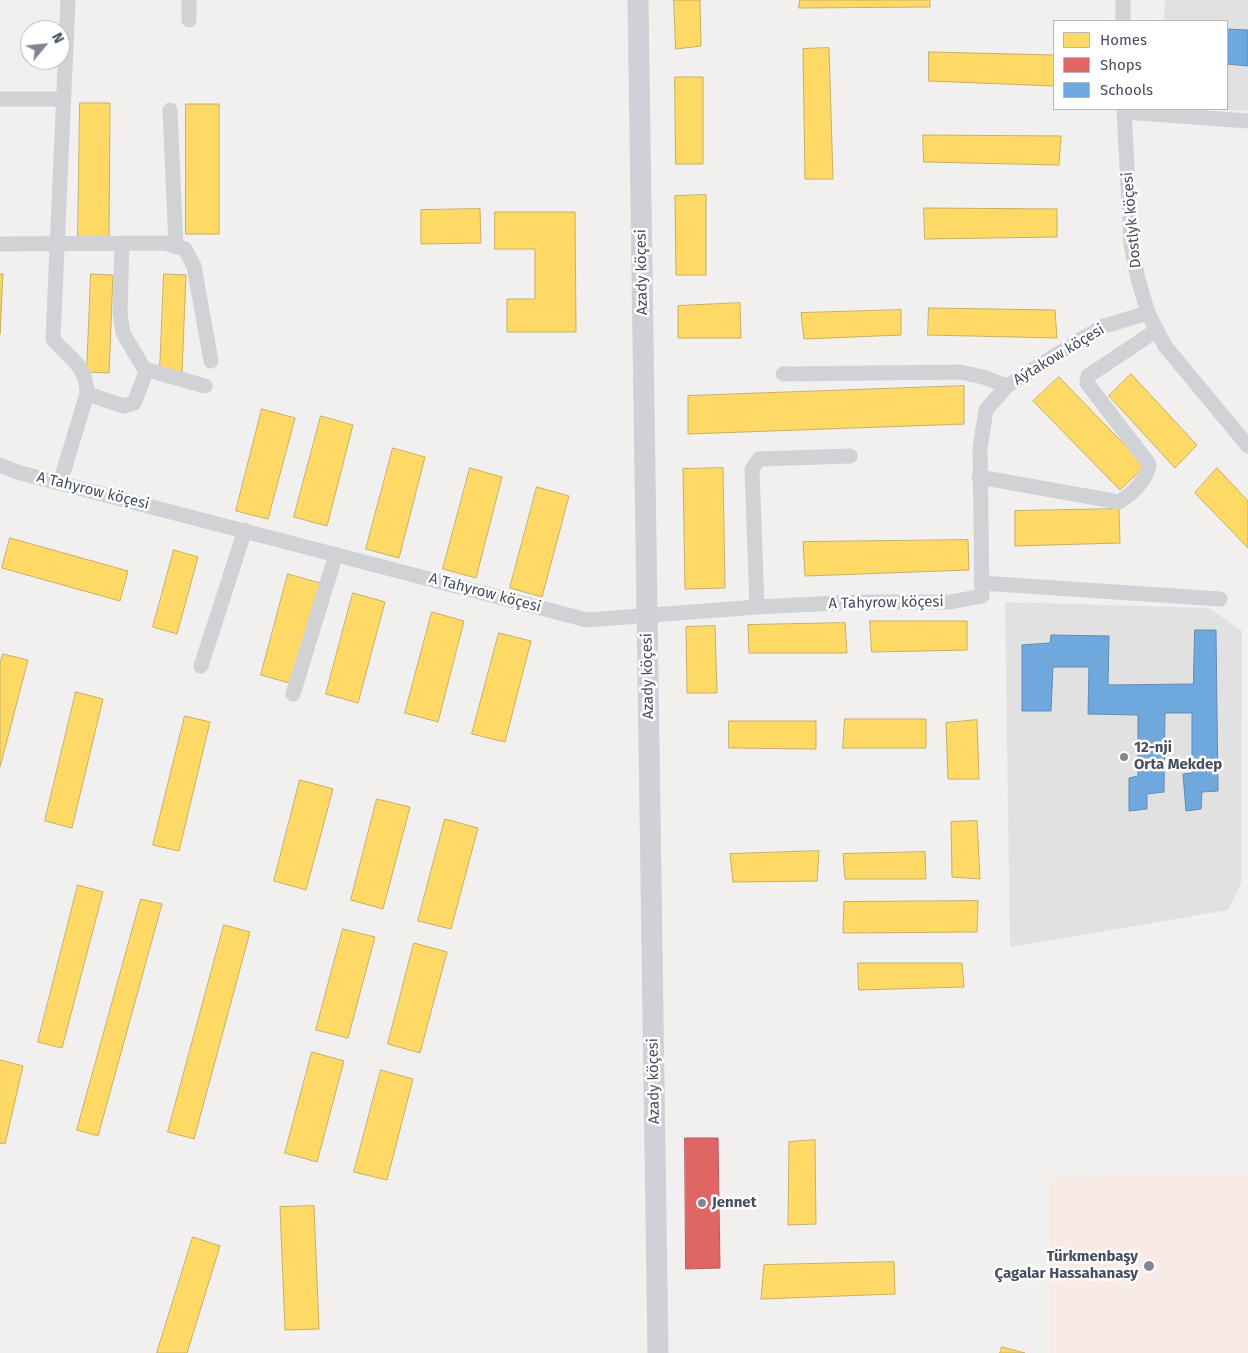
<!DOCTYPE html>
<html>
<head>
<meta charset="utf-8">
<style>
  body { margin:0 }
  #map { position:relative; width:1248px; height:1353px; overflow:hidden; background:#f1f0ef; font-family:"Fira Sans",sans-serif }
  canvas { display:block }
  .legend { position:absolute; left:1053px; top:20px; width:175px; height:90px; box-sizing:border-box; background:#fff; border:1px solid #b5b8bf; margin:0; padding:6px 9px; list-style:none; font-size:15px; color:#454d5e }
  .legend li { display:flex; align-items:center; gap:10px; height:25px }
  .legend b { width:25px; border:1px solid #b5b8bf }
  .north { position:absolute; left:20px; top:20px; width:50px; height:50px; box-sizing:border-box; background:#fff; border:1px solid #b5b8bf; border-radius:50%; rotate:62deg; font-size:14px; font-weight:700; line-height:20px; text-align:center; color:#454d5e }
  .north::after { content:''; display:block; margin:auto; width:18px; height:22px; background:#818691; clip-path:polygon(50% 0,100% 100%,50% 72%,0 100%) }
</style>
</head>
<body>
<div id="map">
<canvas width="1248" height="1353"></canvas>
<ul class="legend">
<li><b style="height:14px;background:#ffd966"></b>Homes</li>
<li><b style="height:14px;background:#e06666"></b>Shops</li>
<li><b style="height:14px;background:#6fa8dc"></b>Schools</li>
</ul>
<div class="north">N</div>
</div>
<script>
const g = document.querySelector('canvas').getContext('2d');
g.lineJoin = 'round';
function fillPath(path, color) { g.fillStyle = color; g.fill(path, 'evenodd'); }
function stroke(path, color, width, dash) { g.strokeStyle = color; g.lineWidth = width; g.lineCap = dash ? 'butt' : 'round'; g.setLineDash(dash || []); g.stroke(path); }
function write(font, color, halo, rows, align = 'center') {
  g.font = font + ' "Fira Sans",sans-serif'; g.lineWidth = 5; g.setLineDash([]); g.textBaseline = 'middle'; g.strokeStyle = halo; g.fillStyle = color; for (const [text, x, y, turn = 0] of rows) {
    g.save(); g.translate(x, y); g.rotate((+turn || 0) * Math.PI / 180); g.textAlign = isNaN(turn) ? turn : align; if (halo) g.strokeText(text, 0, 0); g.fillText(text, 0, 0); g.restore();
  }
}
fillPath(new Path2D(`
  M 1165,0 L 1248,0 L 1248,111 L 1193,109 L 1227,109 L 1227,21 L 1164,21 Z
  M 1005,602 L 1209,608 L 1242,631 L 1241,883 L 1228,910 L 1010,947 Z`), '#e2e1e2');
fillPath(new Path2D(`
  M 1248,1173 L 1248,1353 L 1051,1353 L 1049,1178 Z`), '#f8ebe5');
const homes = new Path2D(`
  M 674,0 L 700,0 L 701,46 L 676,49 Z
  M 800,0 L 930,0 L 930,7 L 799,8 Z
  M 829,48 L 833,179 L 805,179 L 803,49 Z
  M 929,52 L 1054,55 L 1054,86 L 929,81 Z
  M 675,77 L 703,77 L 703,164 L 676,164 Z
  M 80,103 L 110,103 L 109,237 L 78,237 Z
  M 186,104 L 219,104 L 219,234 L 186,234 Z
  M 923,135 L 1061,136 L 1059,165 L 924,162 Z
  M 706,195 L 706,275 L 676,275 L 675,196 Z
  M 924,208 L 1057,209 L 1057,237 L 925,239 Z
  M 480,209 L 481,243 L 421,244 L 421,210 Z
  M 495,212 L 575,212 L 576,332 L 507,332 L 507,299 L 535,299 L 535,249 L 495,249 Z
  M 0,274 L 3,274 L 0,334 Z
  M 91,274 L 113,275 L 109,373 L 87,372 Z
  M 164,274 L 186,275 L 182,372 L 160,371 Z
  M 740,303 L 741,338 L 678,338 L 678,306 Z
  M 929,308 L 1055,310 L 1057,338 L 928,335 Z
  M 901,310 L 901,335 L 804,339 L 801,313 Z
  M 1131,374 L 1197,445 L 1175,468 L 1109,396 Z
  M 1059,377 L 1145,466 L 1120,490 L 1033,401 Z
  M 964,386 L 964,424 L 688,434 L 688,396 Z
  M 262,409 L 295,418 L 268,519 L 236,511 Z
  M 321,416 L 353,425 L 327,526 L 294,517 Z
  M 393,448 L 425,457 L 399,558 L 366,549 Z
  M 470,468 L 502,477 L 476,578 L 443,569 Z
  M 723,468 L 725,588 L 685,589 L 683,469 Z
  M 1217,468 L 1248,501 L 1248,548 L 1195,493 Z
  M 537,487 L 569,496 L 542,597 L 510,588 Z
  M 1119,509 L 1120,543 L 1015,546 L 1015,511 Z
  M 10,538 L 128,571 L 120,601 L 2,568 Z
  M 968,540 L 969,570 L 805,576 L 803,542 Z
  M 174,550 L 198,557 L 177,634 L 153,627 Z
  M 288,574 L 320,583 L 293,684 L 261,675 Z
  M 353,593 L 385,602 L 358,703 L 326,694 Z
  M 432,612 L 464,621 L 438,722 L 405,713 Z
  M 870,621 L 967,621 L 967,650 L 872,652 Z
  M 845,623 L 847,653 L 749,653 L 748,625 Z
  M 715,626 L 717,693 L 687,693 L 686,627 Z
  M 499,633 L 531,641 L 505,742 L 472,734 Z
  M 3,654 L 28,660 L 0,767 L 0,664 Z
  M 76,692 L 103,699 L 72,828 L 45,821 Z
  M 185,716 L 210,722 L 179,851 L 153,845 Z
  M 845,719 L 926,719 L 926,748 L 843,748 Z
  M 977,720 L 979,779 L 948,779 L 946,723 Z
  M 729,721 L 816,721 L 816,749 L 729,748 Z
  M 300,780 L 333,789 L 306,890 L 274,881 Z
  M 377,799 L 410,807 L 383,909 L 351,900 Z
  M 445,819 L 478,828 L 451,929 L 418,921 Z
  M 977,821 L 980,879 L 952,877 L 951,822 Z
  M 819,851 L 817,881 L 733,882 L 730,854 Z
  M 925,852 L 926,879 L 845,879 L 843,854 Z
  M 78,885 L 103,892 L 62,1048 L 38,1042 Z
  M 141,899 L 162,904 L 98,1136 L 77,1130 Z
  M 978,901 L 977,932 L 843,933 L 844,902 Z
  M 224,925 L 250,932 L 194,1139 L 168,1132 Z
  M 343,929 L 375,937 L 348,1038 L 316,1030 Z
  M 414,943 L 447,952 L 420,1053 L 388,1044 Z
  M 858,963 L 962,963 L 964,987 L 859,990 Z
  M 312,1052 L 344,1061 L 317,1162 L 285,1153 Z
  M 0,1060 L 23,1066 L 5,1144 L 0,1143 Z
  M 381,1070 L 413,1079 L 387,1180 L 354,1172 Z
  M 815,1140 L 816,1224 L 788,1225 L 789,1142 Z
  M 314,1206 L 319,1329 L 285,1330 L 280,1207 Z
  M 193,1237 L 220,1246 L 187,1353 L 157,1353 Z
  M 894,1262 L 895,1294 L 761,1299 L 764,1265 Z
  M 1002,1347 L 1025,1353 L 1000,1353 Z`);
fillPath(homes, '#ffd966');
stroke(homes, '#c7af64', 1);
const shops = new Path2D(`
  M 685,1138 L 718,1138 L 720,1268 L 686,1269 Z`);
fillPath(shops, '#e06666');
stroke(shops, '#b25e64', 1);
const schools = new Path2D(`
  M 1227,29 L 1248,30 L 1248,66 L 1227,64 Z
  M 1195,630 L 1216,630 L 1218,791 L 1202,792 L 1201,809 L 1186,811 L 1183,774 L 1192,773 L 1192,713 L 1165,713 L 1164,792 L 1147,794 L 1147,809 L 1129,811 L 1129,778 L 1138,776 L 1138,715 L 1088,714 L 1089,667 L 1053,667 L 1051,711 L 1022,711 L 1022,645 L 1050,643 L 1051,635 L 1109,636 L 1108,685 L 1193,684 Z`);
fillPath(schools, '#6fa8dc');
stroke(schools, '#628db6', 1);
stroke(new Path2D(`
  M 1123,0 L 1123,21
  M 189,20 L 189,0
  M 0,99 L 64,99
  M 1124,109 L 1131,244 L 1138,279 L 1148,313 L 1165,346 L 1248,446
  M 170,110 L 176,247
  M 1125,112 L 1248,121
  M 122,243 L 120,313 L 123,333 L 146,372
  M 0,244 L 165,243 L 185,249 L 194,266 L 211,361
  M 783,374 L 960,372 L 983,377 L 1007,386
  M 87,394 L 124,406 L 134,403 L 146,372 L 151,371 L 205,386
  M 0,465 L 17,472 L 587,620 L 757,607 L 858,602 L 950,602 L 982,596 L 980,448 L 986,410 L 1007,386 L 1075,343 L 1104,326 L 1148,313
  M 979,477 L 1119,502 C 1132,494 1148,479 1149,464 L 1087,383 L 1088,376 L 1157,330
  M 60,483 L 87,394 C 86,363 70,360 53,339 L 68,0
  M 981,583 L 1220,599
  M 757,607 L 752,469 L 759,459 L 850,456
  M 201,666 L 245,530
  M 293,694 L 336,554`), '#d1d2d6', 15);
stroke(new Path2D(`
  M 638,0 L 658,1353`), '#cfd1d6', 21);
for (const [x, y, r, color] of [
  [1124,757,5,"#818691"],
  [702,1203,5,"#818691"],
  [1149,1266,6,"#818691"]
]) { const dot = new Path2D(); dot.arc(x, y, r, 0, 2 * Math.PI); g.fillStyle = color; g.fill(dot); stroke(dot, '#fff', 2); }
write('15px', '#454d5e', '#fff', [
  ["Dostlyk köçesi",1132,220,-95],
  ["Azady köçesi",642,272,-91],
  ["Aýtakow köçesi",1059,355,-31],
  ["A Tahyrow köçesi",93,491,14],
  ["A Tahyrow köçesi",485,593,15],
  ["A Tahyrow köçesi",886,603,-1],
  ["Azady köçesi",648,676,-91],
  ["Azady köçesi",654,1081,-91]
]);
write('bold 15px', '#454d5e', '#fff', [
  ["12-nji",1134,748],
  ["Orta Mekdep",1134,765],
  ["Jennet",712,1203],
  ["Türkmenbaşy",1138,1257,"right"],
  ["Çagalar Hassahanasy",1138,1274,"right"]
], 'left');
</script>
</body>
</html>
